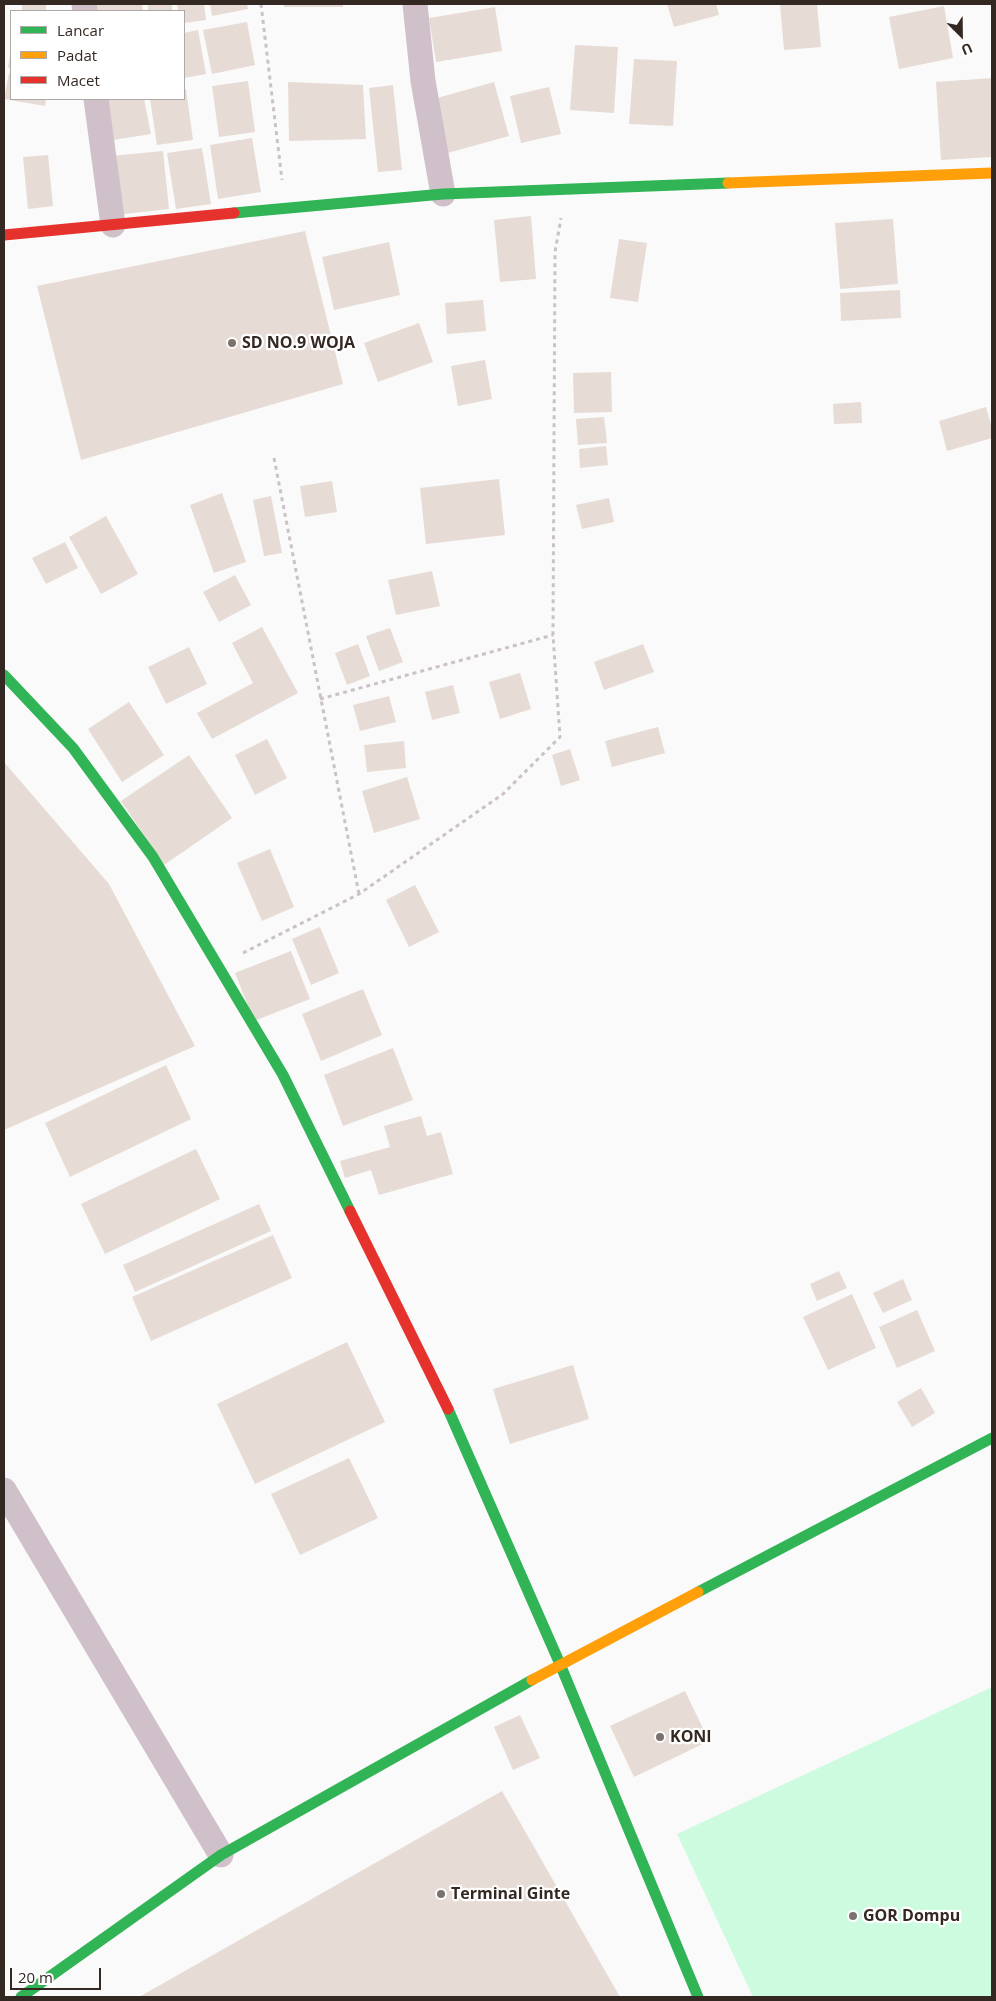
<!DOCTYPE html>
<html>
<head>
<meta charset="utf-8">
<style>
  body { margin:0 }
  #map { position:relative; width:996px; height:2001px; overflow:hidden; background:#fafafa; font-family:"Open Sans",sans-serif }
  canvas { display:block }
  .frame { position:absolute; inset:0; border:5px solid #342822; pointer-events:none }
  .legend { position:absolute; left:10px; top:10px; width:175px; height:90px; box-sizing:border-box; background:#fff; border:1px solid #aea9a7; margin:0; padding:6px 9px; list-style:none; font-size:15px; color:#342822 }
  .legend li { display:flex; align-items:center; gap:10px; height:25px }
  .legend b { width:25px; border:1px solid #aea9a7 }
  .north { position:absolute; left:936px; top:10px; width:50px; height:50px; -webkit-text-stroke:4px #fff; paint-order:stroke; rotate:157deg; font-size:14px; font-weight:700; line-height:20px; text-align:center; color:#342822 }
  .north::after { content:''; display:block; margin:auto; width:18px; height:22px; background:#342822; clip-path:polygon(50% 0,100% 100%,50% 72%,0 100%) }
  .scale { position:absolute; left:10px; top:1968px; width:91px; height:22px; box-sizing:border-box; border:2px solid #342822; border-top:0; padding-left:6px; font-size:15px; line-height:18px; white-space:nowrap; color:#342822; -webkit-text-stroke:4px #fff; paint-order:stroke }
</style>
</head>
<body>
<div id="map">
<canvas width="996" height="2001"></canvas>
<div class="frame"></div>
<ul class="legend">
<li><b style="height:6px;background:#30b455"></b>Lancar</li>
<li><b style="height:6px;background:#ff9f0a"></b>Padat</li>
<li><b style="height:6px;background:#e5322d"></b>Macet</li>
</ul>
<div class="north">U</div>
<div class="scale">20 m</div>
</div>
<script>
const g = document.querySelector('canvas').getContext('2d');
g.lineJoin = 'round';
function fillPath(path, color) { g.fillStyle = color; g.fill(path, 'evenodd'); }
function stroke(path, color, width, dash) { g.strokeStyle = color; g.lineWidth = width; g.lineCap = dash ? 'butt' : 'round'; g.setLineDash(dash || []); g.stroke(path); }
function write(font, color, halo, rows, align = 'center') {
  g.font = font + ' "Open Sans",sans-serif'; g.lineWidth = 4.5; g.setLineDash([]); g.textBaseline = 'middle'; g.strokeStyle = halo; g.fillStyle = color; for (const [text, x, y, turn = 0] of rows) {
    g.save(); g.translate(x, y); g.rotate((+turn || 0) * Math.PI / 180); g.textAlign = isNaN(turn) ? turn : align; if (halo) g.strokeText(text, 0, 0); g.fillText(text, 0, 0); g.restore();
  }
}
fillPath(new Path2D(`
  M 992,1687 L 992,1997 L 753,1997 L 677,1834 Z`), '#cdfbe0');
fillPath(new Path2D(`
  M 22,4 L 46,4 L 46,11 L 22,11 Z
  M 102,4 L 142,4 L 143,11 L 90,11 L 89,6 Z
  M 148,4 L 172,4 L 172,11 L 148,11 Z
  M 177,4 L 204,4 L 206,20 L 184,23 L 184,11 L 178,11 Z
  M 210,4 L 247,4 L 248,9 L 212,16 Z
  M 284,4 L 343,4 L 343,7 L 284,7 Z
  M 667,4 L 716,4 L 719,15 L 674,27 Z
  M 780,4 L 817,4 L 821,47 L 784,50 Z
  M 944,6 L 953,58 L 899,69 L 889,17 Z
  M 495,7 L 502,51 L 436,62 L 429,18 Z
  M 247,22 L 255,65 L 212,74 L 203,30 Z
  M 198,30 L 206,74 L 184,78 L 184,33 Z
  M 575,45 L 618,47 L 614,113 L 570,110 Z
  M 10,55 L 11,55 L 11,68 L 8,68 Z
  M 634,59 L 677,61 L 673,126 L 629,124 Z
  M 9,73 L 11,74 L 11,99 L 46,99 L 45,106 L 4,99 Z
  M 992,78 L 992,157 L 941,160 L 936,82 Z
  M 248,81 L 255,132 L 219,137 L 212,86 Z
  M 288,82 L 363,85 L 366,139 L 289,141 Z
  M 494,82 L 509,136 L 444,154 L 430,100 Z
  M 393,85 L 402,170 L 378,172 L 369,88 Z
  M 549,87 L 561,134 L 521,143 L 510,96 Z
  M 184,89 L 186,89 L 193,140 L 157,145 L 150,99 L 184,99 Z
  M 99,99 L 144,99 L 151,134 L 107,141 Z
  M 252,138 L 261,192 L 218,199 L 210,145 Z
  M 202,148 L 211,204 L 176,209 L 167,153 Z
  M 163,151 L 169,209 L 116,215 L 111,156 Z
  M 48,155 L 53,206 L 28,209 L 23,157 Z
  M 531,216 L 536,279 L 500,282 L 494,220 Z
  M 893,219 L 898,284 L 840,289 L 835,223 Z
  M 305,231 L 343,384 L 81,460 L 37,286 Z
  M 619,239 L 647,243 L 638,302 L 610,298 Z
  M 389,242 L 400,295 L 334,310 L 322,257 Z
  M 900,290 L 901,318 L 841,321 L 840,293 Z
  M 483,300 L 486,331 L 447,334 L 445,303 Z
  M 419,323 L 433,362 L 378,382 L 364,343 Z
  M 485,360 L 492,399 L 458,406 L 451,366 Z
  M 611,372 L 612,412 L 574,413 L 573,373 Z
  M 861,402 L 862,423 L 834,424 L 833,404 Z
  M 986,407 L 992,428 L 992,438 L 947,451 L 939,421 Z
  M 604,417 L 607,443 L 578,445 L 576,419 Z
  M 606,446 L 608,465 L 580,468 L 579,449 Z
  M 499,479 L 505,535 L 426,544 L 420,488 Z
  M 332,481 L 337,512 L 305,517 L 300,486 Z
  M 222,493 L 246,562 L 214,573 L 190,505 Z
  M 271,496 L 282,553 L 264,556 L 253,500 Z
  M 609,498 L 614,522 L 582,529 L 576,505 Z
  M 106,516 L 138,574 L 101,594 L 69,537 Z
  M 65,542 L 78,568 L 46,584 L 32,558 Z
  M 432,571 L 440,606 L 396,615 L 388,580 Z
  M 235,575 L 251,605 L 219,622 L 203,592 Z
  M 262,627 L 298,693 L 212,739 L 197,713 L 253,683 L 232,643 Z
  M 390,628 L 403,662 L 379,671 L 366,636 Z
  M 358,644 L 370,676 L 347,685 L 335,653 Z
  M 643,644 L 654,672 L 604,690 L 594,662 Z
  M 189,647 L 207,684 L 166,704 L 148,667 Z
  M 520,673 L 531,709 L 500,719 L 489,682 Z
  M 453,685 L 460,713 L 432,720 L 425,692 Z
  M 389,696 L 396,722 L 360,731 L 353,705 Z
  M 129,702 L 164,755 L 122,782 L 88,729 Z
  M 658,727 L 665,753 L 612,767 L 605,741 Z
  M 267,739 L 287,778 L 255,795 L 235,755 Z
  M 404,741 L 406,768 L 367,772 L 364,745 Z
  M 570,749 L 580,780 L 561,786 L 552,755 Z
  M 189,755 L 232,818 L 164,865 L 121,801 Z
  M 4,762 L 109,884 L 195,1046 L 4,1130 Z
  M 407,777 L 420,819 L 374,833 L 362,791 Z
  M 270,849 L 294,907 L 262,921 L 237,863 Z
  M 415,885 L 439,932 L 409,947 L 386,900 Z
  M 320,927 L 339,973 L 311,985 L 292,939 Z
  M 291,951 L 310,999 L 254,1021 L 235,973 Z
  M 363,989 L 382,1035 L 321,1061 L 302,1014 Z
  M 393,1048 L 413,1100 L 343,1126 L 324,1075 Z
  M 166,1065 L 191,1119 L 70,1177 L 45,1123 Z
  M 421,1116 L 427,1136 L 441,1132 L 453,1174 L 379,1195 L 371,1170 L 345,1178 L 340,1161 L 390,1147 L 384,1126 Z
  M 196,1149 L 220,1199 L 105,1254 L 81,1204 Z
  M 259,1204 L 271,1231 L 135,1292 L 123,1265 Z
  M 273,1235 L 292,1278 L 151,1341 L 132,1297 Z
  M 839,1271 L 847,1288 L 817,1301 L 810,1284 Z
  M 903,1279 L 912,1300 L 883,1313 L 873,1293 Z
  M 852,1294 L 876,1348 L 828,1370 L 803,1317 Z
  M 917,1310 L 935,1351 L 897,1368 L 879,1327 Z
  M 347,1342 L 385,1422 L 255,1484 L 217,1404 Z
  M 573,1365 L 589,1419 L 510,1444 L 493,1389 Z
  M 921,1388 L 935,1413 L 912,1427 L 897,1402 Z
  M 349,1458 L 378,1518 L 300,1555 L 271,1494 Z
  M 685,1691 L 709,1741 L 634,1777 L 610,1726 Z
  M 520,1715 L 540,1758 L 513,1770 L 494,1727 Z
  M 502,1791 L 620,1997 L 139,1997 Z`), '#e7dbd5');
stroke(new Path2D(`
  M 261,4 L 282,180
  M 274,458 L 359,894
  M 320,699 L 553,635
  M 243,953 L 359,894 L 503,794 L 560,737 L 553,635 L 555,252 L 561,218`), '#cbc1c6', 3, [4, 4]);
stroke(new Path2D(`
  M 84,4 L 85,11
  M 415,4 L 423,81 L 443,194
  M 96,99 L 113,225
  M 4,1490 L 221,1855`), '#d0c0c9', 25);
stroke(new Path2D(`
  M 234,213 L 443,194 L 728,183
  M 4,675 L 73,748 L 153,857 L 283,1075 L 350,1211
  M 448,1409 L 560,1664
  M 698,1592 L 992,1438
  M 560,1664 L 698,1997
  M 21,1997 L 221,1855 L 532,1680`), '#30b455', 11);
stroke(new Path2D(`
  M 728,183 L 992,173
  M 532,1680 L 698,1592`), '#ff9f0a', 11);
stroke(new Path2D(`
  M 4,235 L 234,213
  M 350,1211 L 448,1409`), '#e5322d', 11);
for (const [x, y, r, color] of [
  [232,343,5,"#79726e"],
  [660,1737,5,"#79726e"],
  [441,1894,5,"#79726e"],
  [853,1916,5,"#79726e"]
]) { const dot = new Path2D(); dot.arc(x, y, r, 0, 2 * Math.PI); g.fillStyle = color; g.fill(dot); stroke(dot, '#fff', 2); }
write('bold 16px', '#342822', '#fff', [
  ["SD NO.9 WOJA",242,343],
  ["KONI",670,1737],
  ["Terminal Ginte",451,1894],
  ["GOR Dompu",863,1916]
], 'left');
</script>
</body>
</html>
